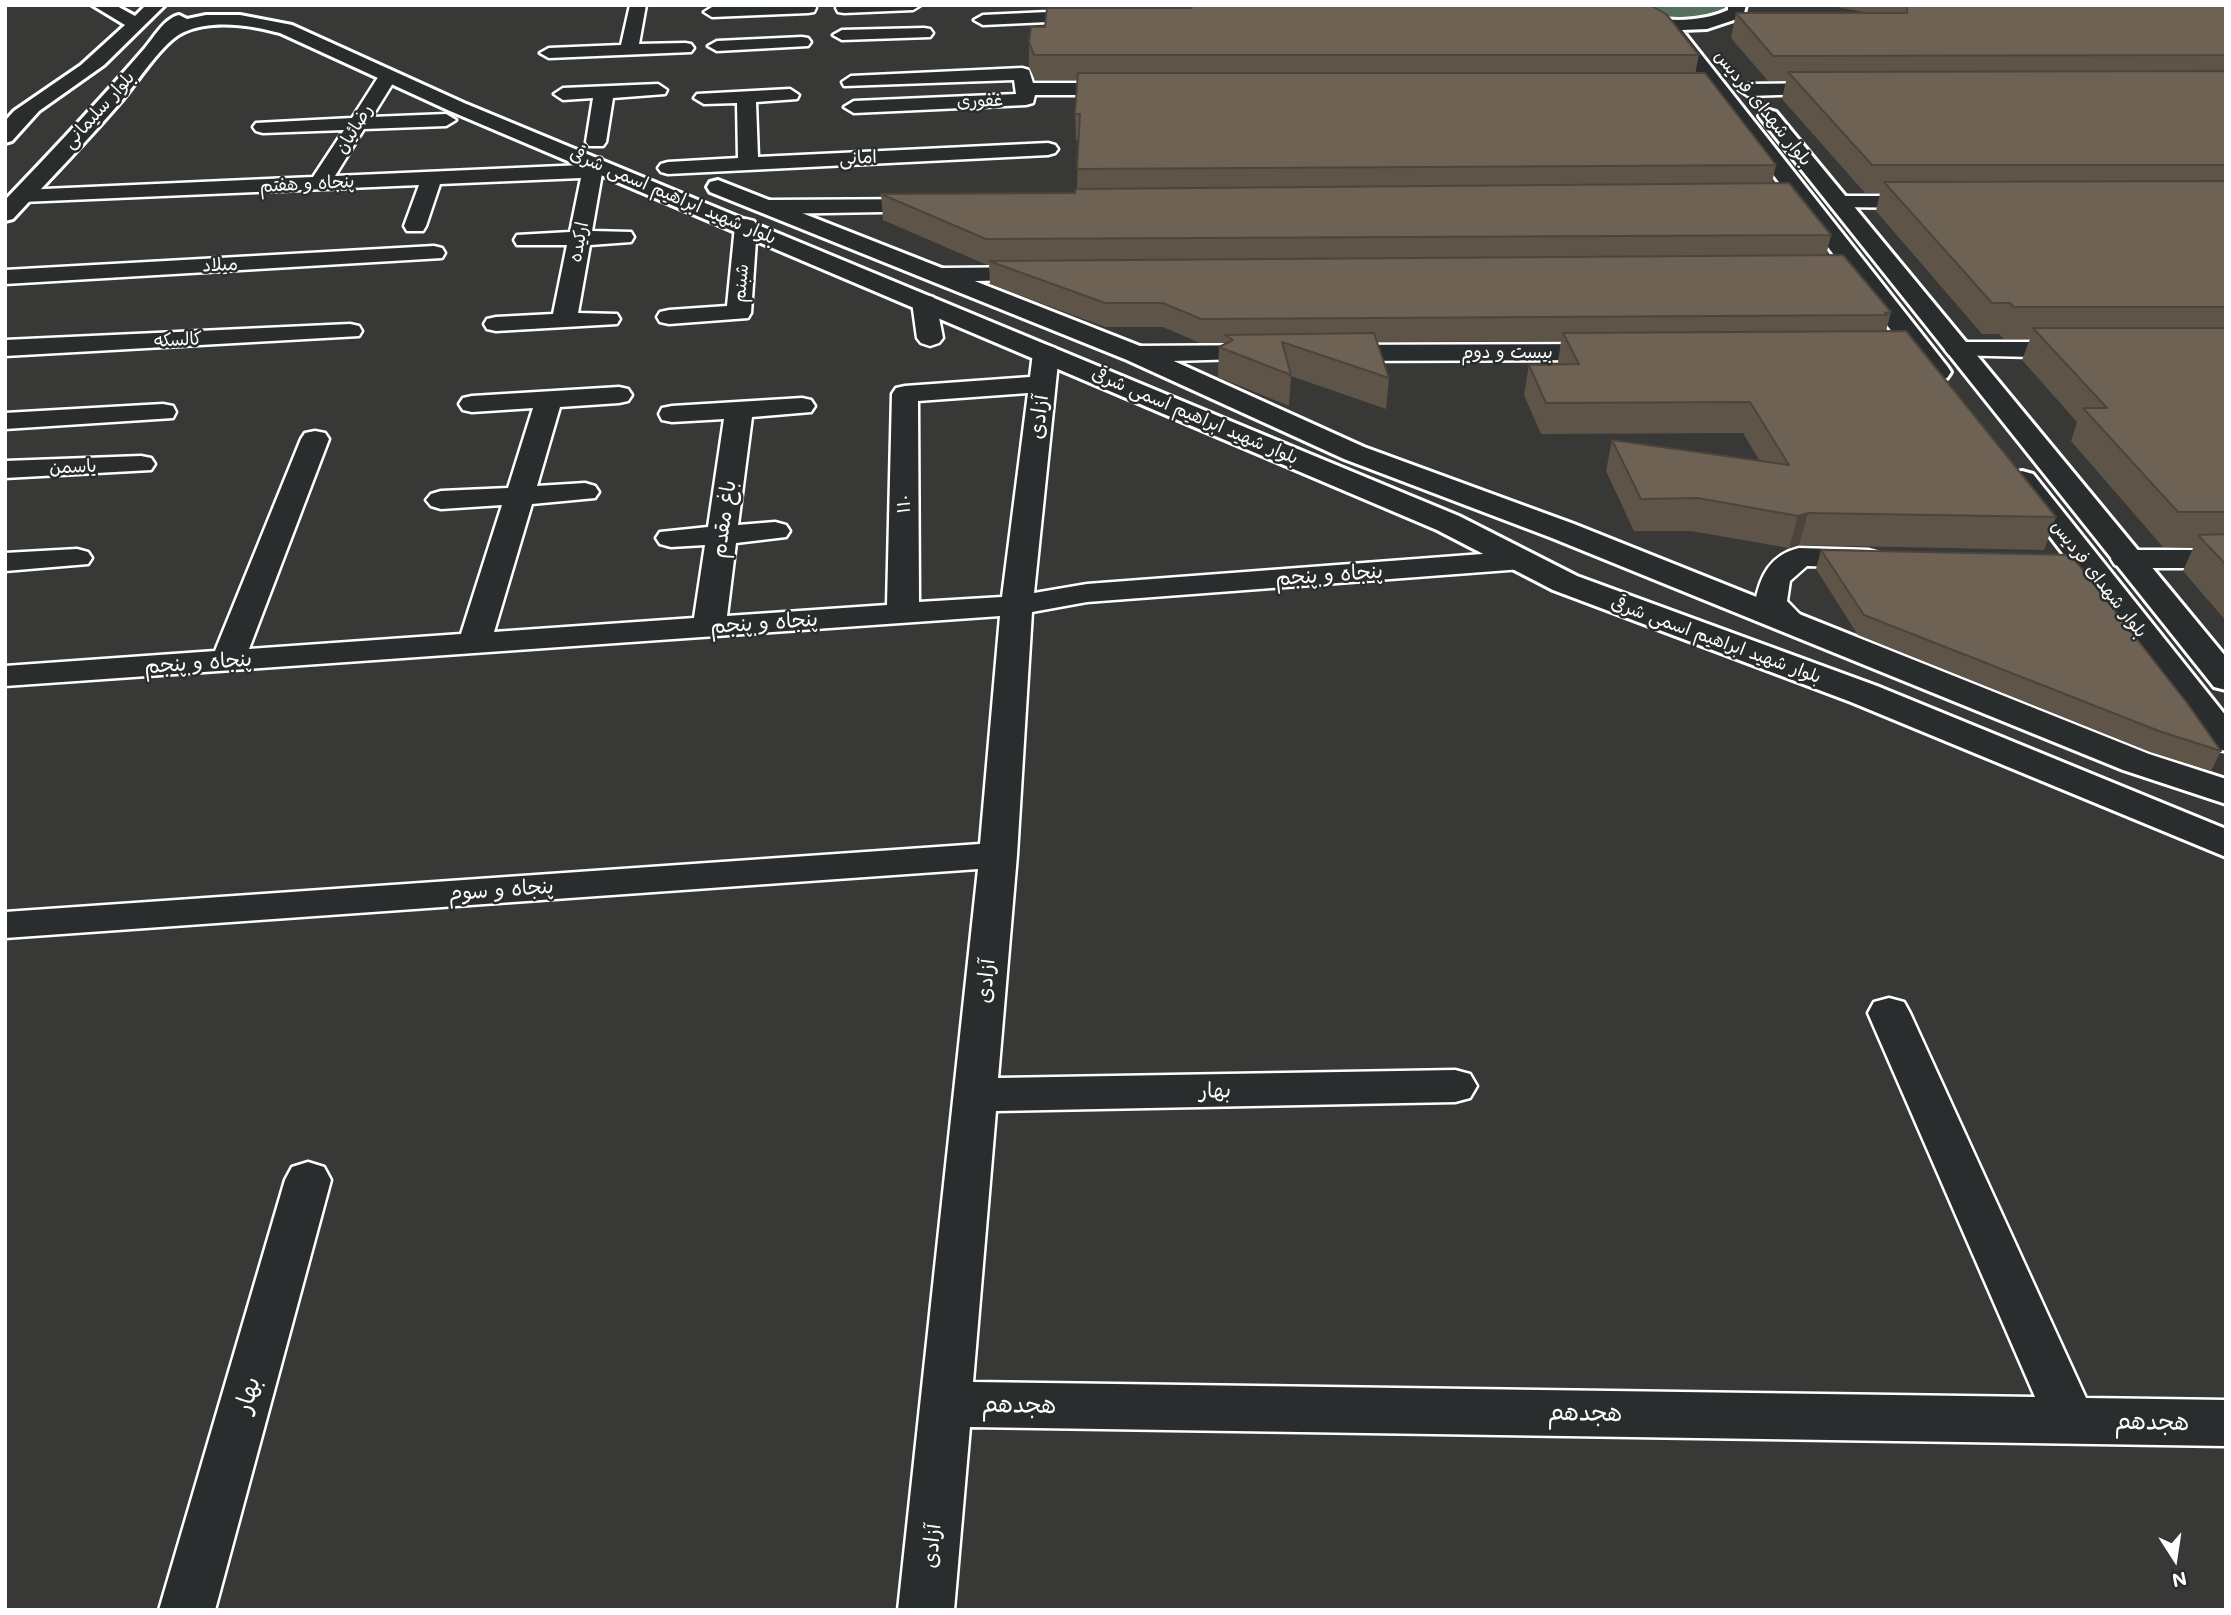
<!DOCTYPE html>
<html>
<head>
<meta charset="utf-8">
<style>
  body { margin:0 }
  #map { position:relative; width:2231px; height:1615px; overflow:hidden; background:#383836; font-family:Mali,sans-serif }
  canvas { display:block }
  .frame { position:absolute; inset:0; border:7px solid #fff; pointer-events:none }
  .north { position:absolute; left:2140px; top:1524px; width:70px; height:70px; -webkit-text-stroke:5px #2a2d2e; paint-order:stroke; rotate:168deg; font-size:19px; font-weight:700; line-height:28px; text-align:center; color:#fff }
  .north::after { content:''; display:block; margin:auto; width:24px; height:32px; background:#fff; clip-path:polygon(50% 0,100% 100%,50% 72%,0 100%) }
</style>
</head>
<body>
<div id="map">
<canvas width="2231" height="1615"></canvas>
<div class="frame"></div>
<div class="north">N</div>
</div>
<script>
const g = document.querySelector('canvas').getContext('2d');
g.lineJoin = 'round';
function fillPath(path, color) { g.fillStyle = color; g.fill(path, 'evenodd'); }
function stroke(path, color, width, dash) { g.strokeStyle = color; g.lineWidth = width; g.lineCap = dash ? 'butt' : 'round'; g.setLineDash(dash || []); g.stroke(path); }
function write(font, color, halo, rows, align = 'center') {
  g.font = font + ' Mali,"Playpen Sans Arabic",sans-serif'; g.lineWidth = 5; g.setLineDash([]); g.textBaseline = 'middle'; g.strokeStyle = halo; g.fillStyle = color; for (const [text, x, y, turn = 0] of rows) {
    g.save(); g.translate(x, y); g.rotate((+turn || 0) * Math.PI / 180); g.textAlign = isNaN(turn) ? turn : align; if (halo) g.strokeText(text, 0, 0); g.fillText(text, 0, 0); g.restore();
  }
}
fillPath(new Path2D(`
  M 1609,5 L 1729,5 L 1729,13 C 1682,27 1654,18 1609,5 Z`), '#55705e');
const minor = new Path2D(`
  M 630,5 L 646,5 L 639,44 L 685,43 L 691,44 L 694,48 L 691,52 L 549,58 L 540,53 L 549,48 L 621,45 Z
  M 815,5 L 816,8 L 814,12 L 808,13 L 712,17 L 704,12 L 712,7 Z
  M 837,5 L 921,5 L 913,10 L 844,13 L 838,12 L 836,8 Z
  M 1077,5 L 1108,5 L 1106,9 L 1048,22 L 983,25 L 974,20 L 983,15 L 1048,12 Z
  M 924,28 L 930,29 L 933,33 L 930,37 L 842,40 L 833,35 L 842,30 Z
  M 802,37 L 808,38 L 811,42 L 808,46 L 717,51 L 708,46 L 717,41 Z
  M 1022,68 L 1029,70 L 1033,83 L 1125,83 L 1134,89 L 1125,95 L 1035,95 L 1033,103 L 1026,105 L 854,113 L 844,107 L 854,101 L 1016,94 L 1014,80 L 844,86 L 842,82 L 851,76 Z
  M 389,69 L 398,75 L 372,117 L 446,114 L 456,120 L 446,126 L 364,129 L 335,176 L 583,165 L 587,158 L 601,158 L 604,162 L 592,231 L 631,232 L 634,237 L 631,242 L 590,245 L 578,313 L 617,314 L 620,319 L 617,324 L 496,331 L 487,329 L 484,324 L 487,319 L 496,317 L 553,314 L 567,245 L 517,245 L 514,240 L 517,235 L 570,232 L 581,178 L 440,184 L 426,226 L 423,231 L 407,231 L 404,226 L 419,185 L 22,202 L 14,201 L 11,196 L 14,191 L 22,190 L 313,177 L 344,130 L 263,133 L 256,131 L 253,127 L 256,123 L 352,118 L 382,71 Z
  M 1833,83 L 1840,85 L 1842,89 L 1840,93 L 1748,96 L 1739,90 L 1748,84 Z
  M 658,84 L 667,90 L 665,94 L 613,98 L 606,142 L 603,146 L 589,146 L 586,142 L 593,98 L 563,100 L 554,94 L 563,88 Z
  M 790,89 L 799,95 L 797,99 L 756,102 L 758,157 L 1048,143 L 1055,145 L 1058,149 L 1055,153 L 1048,155 L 668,174 L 661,172 L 658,168 L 661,164 L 668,162 L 738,158 L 737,103 L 704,104 L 694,98 L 697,94 Z
  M 1840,196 L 1930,196 L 1938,197 L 1941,202 L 1938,207 L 1930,208 L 1832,207 L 1829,202 L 1832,197 Z
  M 931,199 L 939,201 L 942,206 L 939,211 L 770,214 L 762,212 L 759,207 L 762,202 L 770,200 Z
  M 746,219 L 754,221 L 757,226 L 751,313 L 748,318 L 669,324 L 660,322 L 657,317 L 660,312 L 669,310 L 727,306 L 735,226 L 738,221 Z
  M 434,246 L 442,248 L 445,253 L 442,258 L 5,284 L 5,270 Z
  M 1039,267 L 1047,269 L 1051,274 L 1047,279 L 942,282 L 934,280 L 930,275 L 934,270 L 942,268 Z
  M 924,295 L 933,297 L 936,302 L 943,338 L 939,343 L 930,346 L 921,343 L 917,338 L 912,302 L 915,297 Z
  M 350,324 L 359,326 L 362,331 L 359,336 L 5,356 L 5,340 Z
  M 1958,342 L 2074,342 L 2083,345 L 2087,350 L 2083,355 L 2074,358 L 1949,355 L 1945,350 L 1949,345 Z
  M 1608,344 L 1617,347 L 1621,352 L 1617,357 L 1608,360 L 1330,361 L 1321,358 L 1317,353 L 1321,348 L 1330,345 Z
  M 1046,345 L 1055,348 L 1059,353 L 1034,593 L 1087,584 L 1522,551 L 1533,554 L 1537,560 L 1533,566 L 1522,569 L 1087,602 L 1032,612 L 1017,855 L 998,1078 L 1455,1070 L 1470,1074 L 1477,1086 L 1470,1098 L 1455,1102 L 996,1111 L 973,1382 L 2035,1397 L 1868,1013 L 1874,1002 L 1889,998 L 1904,1002 L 1910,1013 L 2086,1398 L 2226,1400 L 2226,1446 L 970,1427 L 954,1610 L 898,1610 L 978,869 L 5,938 L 5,912 L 980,844 L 1000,616 L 5,686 L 5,666 L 215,651 L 301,439 L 305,433 L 315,431 L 325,433 L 329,439 L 249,649 L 461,634 L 502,505 L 441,509 L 431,506 L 426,500 L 431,494 L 441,491 L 508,488 L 533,408 L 472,412 L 463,410 L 459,404 L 463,398 L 472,396 L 619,387 L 628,389 L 632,395 L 628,401 L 619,403 L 560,407 L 537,486 L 585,483 L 595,486 L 599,492 L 595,498 L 532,504 L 494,632 L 694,618 L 705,545 L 671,547 L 660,544 L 656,538 L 660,532 L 708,527 L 724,419 L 672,422 L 662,420 L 659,414 L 662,408 L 672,406 L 802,398 L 811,400 L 815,406 L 811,412 L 752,417 L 738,525 L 775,522 L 786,525 L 790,531 L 786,537 L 736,543 L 727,616 L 887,605 L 892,394 L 896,388 L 905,386 L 1030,377 L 1033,353 L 1037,348 ZM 1028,393 L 1002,597 L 919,602 L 918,401 Z
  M 1269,345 L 1278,348 L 1282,353 L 1278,358 L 1136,362 L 1127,359 L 1123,354 L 1127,349 L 1136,346 Z
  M 163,404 L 173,406 L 176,412 L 173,418 L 5,429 L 5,413 Z
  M 141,456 L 151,458 L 155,464 L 151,470 L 5,478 L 5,461 Z
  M 1799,548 L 1868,550 L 1879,553 L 1883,559 L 1879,565 L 1868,568 L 1807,566 L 1790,581 L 1787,601 L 1811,626 L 1806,633 C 1783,639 1768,621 1755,603 C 1760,576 1770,555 1799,548 Z
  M 77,549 L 88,552 L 92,558 L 88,564 L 5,571 L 5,553 Z
  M 2126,550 L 2226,550 L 2226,568 L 2126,568 L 2115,565 L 2111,559 L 2115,553 Z
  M 308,1162 L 324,1167 L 331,1180 L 215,1610 L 159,1610 L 285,1180 L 292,1167 Z`);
const major = new Path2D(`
  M 92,5 L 115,5 L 135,16 L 146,5 L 165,5 L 104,65 L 39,111 L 12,141 L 5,143 L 5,121 L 14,111 L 81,65 L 125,25 Z
  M 1591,5 C 1613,5 1615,8 1635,14 C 1664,22 1700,23 1728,10 L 1728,5 L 1746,5 L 1743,17 L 1707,29 L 1682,30 L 1947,366 L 1951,372 L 1947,378 L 1937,380 L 1927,378 L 1670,38 C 1647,21 1611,27 1591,5 Z
  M 179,15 L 187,19 L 206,15 L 240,15 L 292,25 L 464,103 L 1459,516 L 1577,576 L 1877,686 L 2226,829 L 2226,857 L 1851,702 L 1553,590 L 1437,530 L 450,111 L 280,33 C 250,25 213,19 184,32 C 163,41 138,81 123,99 C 88,140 50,179 13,219 L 5,221 L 5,200 C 53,150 100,100 145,48 C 154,37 165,18 179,15 Z
  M 1769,110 L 1776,112 L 2226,657 L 2226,690 L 2214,687 L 1762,120 L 1759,116 L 1762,112 Z
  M 718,180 L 1145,348 L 1364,447 L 1574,524 L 2149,754 L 2226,779 L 2226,804 L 2123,770 L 1552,538 L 1344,459 L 1127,360 L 710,192 L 707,187 L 710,182 Z
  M 2022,471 L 2033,474 L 2226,716 L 2226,751 L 2213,748 L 2011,486 L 2007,480 L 2011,474 Z`);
stroke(minor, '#fff', 5);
stroke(major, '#fff', 6);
fillPath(minor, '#2a2d2e');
fillPath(major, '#2a2d2e');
fillPath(new Path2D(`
  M 1112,5 L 1644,5 L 1699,55 L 1695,73 L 1776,165 L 1772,183 L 1831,235 L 1826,256 L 1891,312 L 1886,331 L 2056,517 L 2044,550 L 1799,545 L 1789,548 L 1691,531 L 1634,531 L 1606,471 L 1612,440 L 1759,460 L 1743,433 L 1541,434 L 1524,395 L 1529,365 L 1559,364 L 1558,362 L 1561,341 L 1377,342 L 1389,378 L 1386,409 L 1291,376 L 1289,406 L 1218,377 L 1219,347 L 1224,344 L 1224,343 L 1200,343 L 1163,327 L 1105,327 L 990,284 L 989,265 L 987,265 L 883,220 L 881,194 L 1075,193 L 1077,189 L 1078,140 L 1076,140 L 1075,114 L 1077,80 L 1035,80 L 1029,67 L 1029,42 L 1045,27 L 1121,8 Z
  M 1827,5 L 2226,5 L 2226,621 L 2183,571 L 2193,548 L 2163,547 L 2071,441 L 2077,422 L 2022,360 L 2030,339 L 2004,339 L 1999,334 L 1982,334 L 1876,211 L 1880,193 L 1865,193 L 1782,99 L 1786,81 L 1768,81 L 1731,38 L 1736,13 L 1869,13 Z
  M 1821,550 L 2221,751 L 2211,771 L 2150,752 L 1858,635 L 1816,569 Z`), '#5f5448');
fillPath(new Path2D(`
  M 1808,513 L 1799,545 L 1789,548 L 1798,516 Z`), '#4d453b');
const building = new Path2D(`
  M 1183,5 L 1644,5 L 1652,6 L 1666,14 L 1699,55 L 1034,55 L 1029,42 L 1031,27 L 1045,27 L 1047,8 L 1192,8 Z
  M 1907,5 L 2226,5 L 2226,55 L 1773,56 L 1736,13 L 1907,13 Z
  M 2226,71 L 2226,165 L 1872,165 L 1788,72 Z
  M 1078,73 L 1705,73 L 1776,165 L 1077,169 L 1080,114 L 1075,114 Z
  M 2226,181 L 2226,307 L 2014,307 L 2010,303 L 1992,303 L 1884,182 Z
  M 1789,183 L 1831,235 L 986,239 L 881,194 L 1075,193 L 1076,189 Z
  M 1843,255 L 1891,312 L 1885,313 L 1887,315 L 1201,319 L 1163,303 L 1105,303 L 989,261 Z
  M 2033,328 L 2226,328 L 2226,512 L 2178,512 L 2083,408 L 2107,408 Z
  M 1906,331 L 2056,517 L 1808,513 L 1798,516 L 1698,498 L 1641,499 L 1612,440 L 1789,465 L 1750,402 L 1546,403 L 1529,365 L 1579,364 L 1563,333 Z
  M 1374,333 L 1389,378 L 1282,342 L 1291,375 L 1219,347 L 1233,340 L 1225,335 Z
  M 2226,534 L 2226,565 L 2198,535 Z
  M 1821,550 L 2071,555 L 2187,703 L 2221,751 L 2159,731 L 1864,615 Z`);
fillPath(building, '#6e6254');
stroke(building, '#4d453b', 2);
write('18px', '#fff', '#2a2d2e', [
  ["غفوری",980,101,-2],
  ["بلوار شهدای فردیس",1763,108,51],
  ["بلوار سلیمانی",99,110,-48],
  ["رضائیان",354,129,-58],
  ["امانی",858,158,-3],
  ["پنجاه و هفتم",307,184,-3],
  ["بلوار شهید ابراهیم اسمی شرقی",673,196,23],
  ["ارکیده",579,242,-79],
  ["میلاد",220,265,-3],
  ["شبنم",741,283,-85],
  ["کالسکه",178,340,-3],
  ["بیست و دوم",1507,352],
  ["بلوار شهید ابراهیم اسمی شرقی",1195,416,23],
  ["یاسمن",73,467,-2],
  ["۱۱۰",904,504,-90],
  ["بلوار شهدای فردیس",2099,579,52],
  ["بلوار شهید ابراهیم اسمی شرقی",1716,640,20]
]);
write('21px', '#fff', '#2a2d2e', [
  ["آزادی",1039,417,-83],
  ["باغ مقدم",724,519,-82],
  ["پنجاه و پنجم",1329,575,-4],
  ["پنجاه و پنجم",764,623,-4],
  ["پنجاه و پنجم",198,663,-4],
  ["پنجاه و سوم",501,890,-4],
  ["آزادی",986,981,-85],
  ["بهار",1215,1091,-1],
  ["آزادی",932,1546,-85]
]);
write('24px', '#fff', '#2a2d2e', [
  ["بهار",248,1395,-74],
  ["هجدهم",1019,1405,1],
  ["هجدهم",1585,1413,1],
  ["هجدهم",2152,1422,1]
]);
</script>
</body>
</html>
